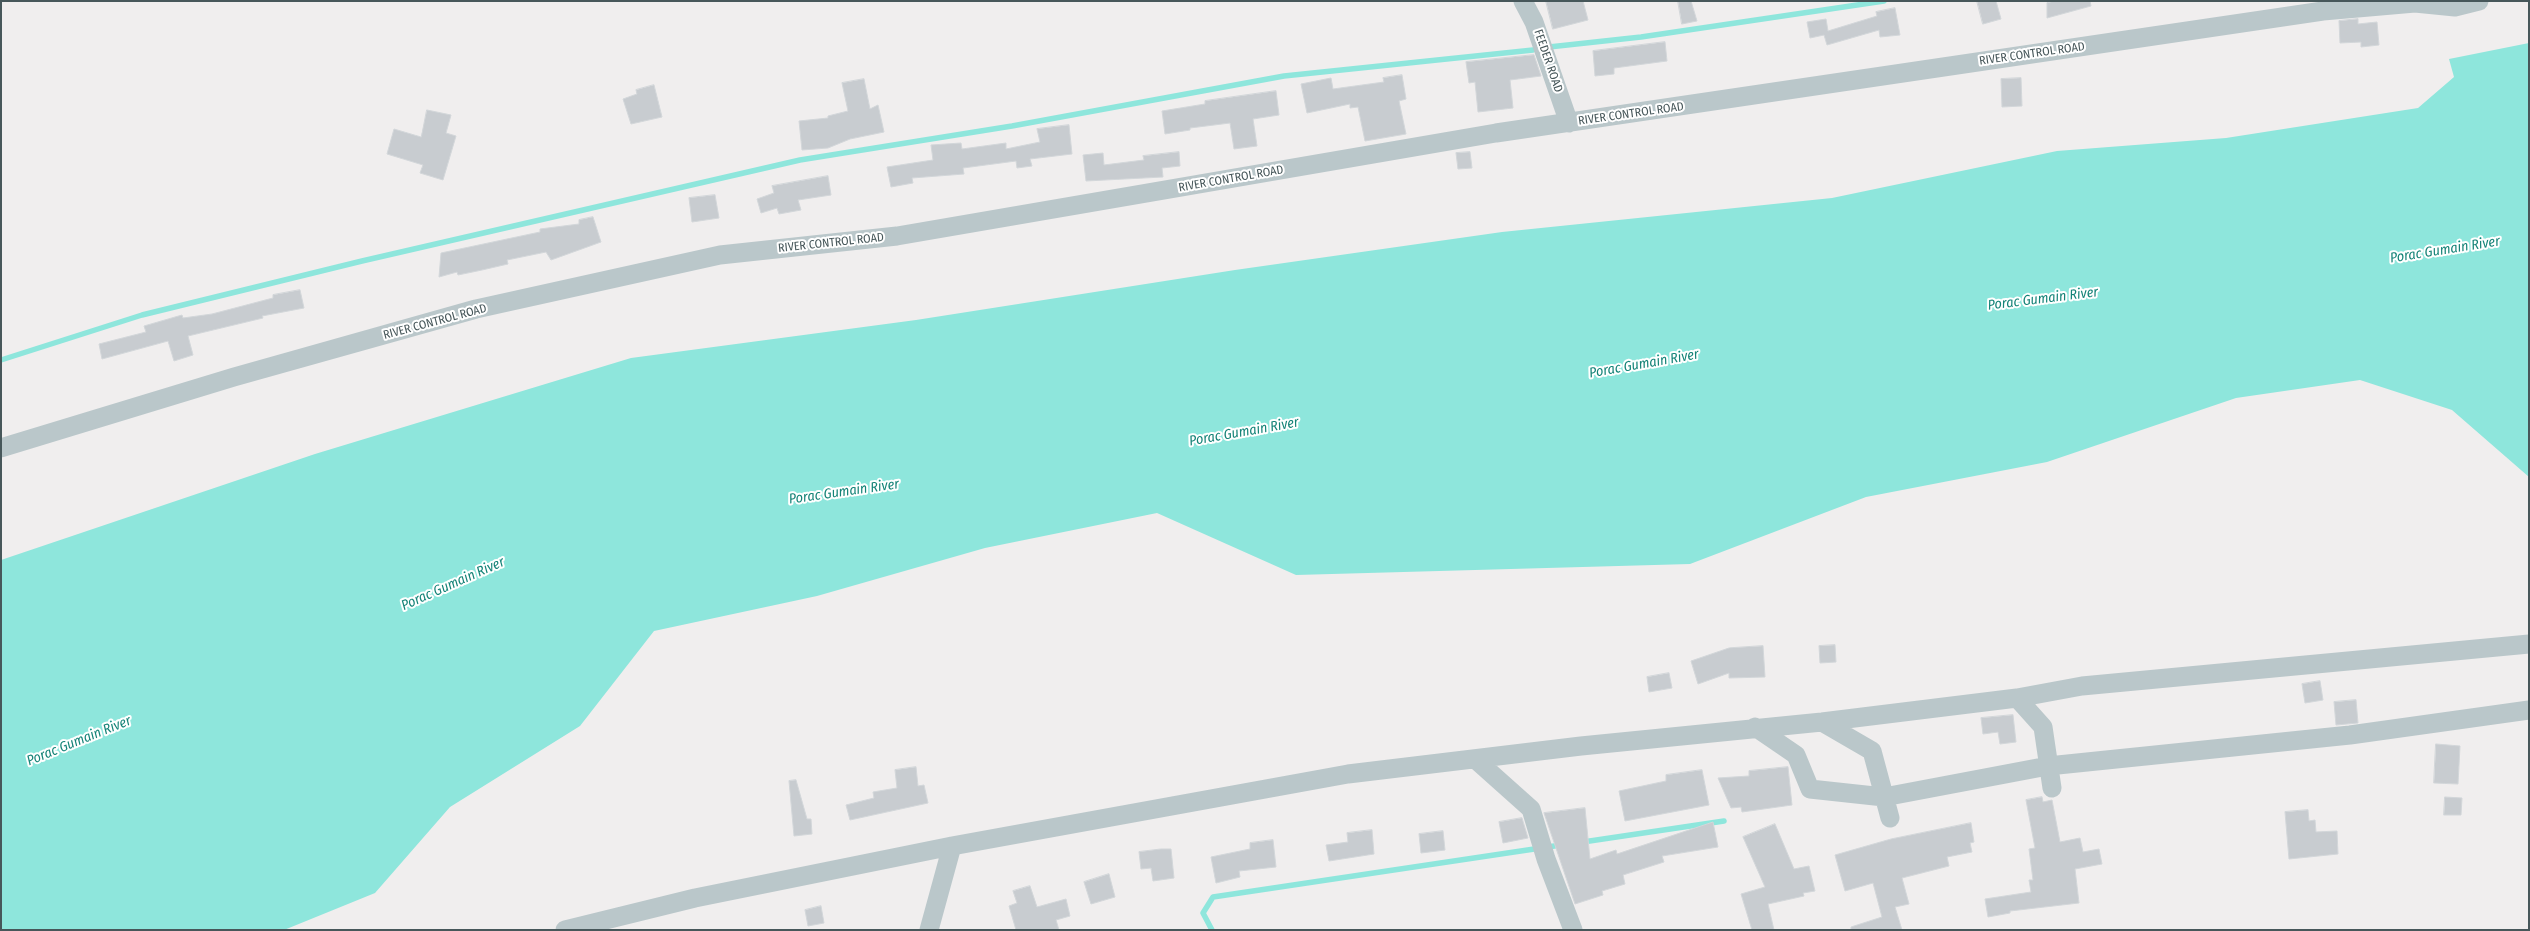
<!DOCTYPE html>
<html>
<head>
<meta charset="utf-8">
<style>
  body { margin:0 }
  #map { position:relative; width:2530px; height:931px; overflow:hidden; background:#f0eeee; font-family:"Fira Sans Condensed",sans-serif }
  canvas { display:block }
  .frame { position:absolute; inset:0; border:2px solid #47575a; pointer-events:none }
</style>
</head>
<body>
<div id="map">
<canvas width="2530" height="931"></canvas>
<div class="frame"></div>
</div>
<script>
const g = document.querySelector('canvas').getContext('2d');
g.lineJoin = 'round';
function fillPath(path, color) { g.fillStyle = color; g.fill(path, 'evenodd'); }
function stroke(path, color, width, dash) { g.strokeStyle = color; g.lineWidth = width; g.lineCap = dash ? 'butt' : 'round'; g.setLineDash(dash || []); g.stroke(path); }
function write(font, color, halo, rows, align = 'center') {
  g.font = font + ' "Fira Sans Condensed",sans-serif'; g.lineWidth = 4; g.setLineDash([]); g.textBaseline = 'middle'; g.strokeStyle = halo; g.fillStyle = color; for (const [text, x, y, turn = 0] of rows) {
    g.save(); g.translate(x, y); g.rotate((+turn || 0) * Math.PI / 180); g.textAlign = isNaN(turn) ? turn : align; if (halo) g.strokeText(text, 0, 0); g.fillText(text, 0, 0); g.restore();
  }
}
fillPath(new Path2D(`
  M 2529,43 L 2529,477 L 2452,410 L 2360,380 L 2236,398 L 2047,462 L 1866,497 L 1690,564 L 1296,575 L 1157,513 L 985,548 L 817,596 L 654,631 L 580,726 L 450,807 L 375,893 L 284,930 L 1,930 L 1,560 L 315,454 L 631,358 L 916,320 L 1235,270 L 1502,232 L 1832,198 L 2057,151 L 2226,138 L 2418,108 L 2454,77 L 2449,59 Z`), '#8ee6dc');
stroke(new Path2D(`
  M 1549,47 L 1641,37 L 1884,1
  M 1,360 L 142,315 L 362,261 L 800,160 L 1012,126 L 1284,76 L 1533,50
  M 1583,842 L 1724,821
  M 1212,930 L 1203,913 L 1213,897 L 1561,845`), '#8ee6dc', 5.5);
const building = new Path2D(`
  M 1546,1 L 1583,1 L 1588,20 L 1553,29 Z
  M 1678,1 L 1691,1 L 1697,21 L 1682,24 Z
  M 1977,1 L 1996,1 L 2001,19 L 1983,24 Z
  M 2055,1 L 2090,1 L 2091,6 L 2047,18 L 2047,3 Z
  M 1895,8 L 1900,35 L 1880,37 L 1879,30 L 1827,45 L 1824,35 L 1810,38 L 1807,22 L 1826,19 L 1828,31 L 1877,16 L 1876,12 Z
  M 2358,19 L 2358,24 L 2377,22 L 2379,45 L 2361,47 L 2361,42 L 2340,43 L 2339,21 Z
  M 1665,42 L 1667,61 L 1614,68 L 1614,74 L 1595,76 L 1593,51 Z
  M 1534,55 L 1541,76 L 1510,80 L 1513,108 L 1478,112 L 1475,82 L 1469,83 L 1466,62 Z
  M 1402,75 L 1406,99 L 1399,101 L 1406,134 L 1365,141 L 1358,107 L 1350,108 L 1350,104 L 1307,113 L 1301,84 L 1331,78 L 1333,89 L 1384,82 L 1383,78 Z
  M 2021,78 L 2022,106 L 2002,107 L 2001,79 Z
  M 864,79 L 870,109 L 878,105 L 884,132 L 850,139 L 828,148 L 802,150 L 799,121 L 828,118 L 828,116 L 848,111 L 842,83 Z
  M 654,85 L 662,117 L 631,124 L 623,99 L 637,94 L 636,90 Z
  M 1276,91 L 1279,115 L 1253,119 L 1257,146 L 1234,149 L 1230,123 L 1190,128 L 1190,130 L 1165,134 L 1162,111 L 1205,104 L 1205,101 Z
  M 427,110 L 451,115 L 446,133 L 456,136 L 443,180 L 420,173 L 423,165 L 387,154 L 394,129 L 421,137 Z
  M 1069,125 L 1072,154 L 1030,159 L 1032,166 L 1017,168 L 1016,161 L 963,168 L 964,174 L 912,178 L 913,183 L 891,187 L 887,167 L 933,160 L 931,145 L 961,143 L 962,149 L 1006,143 L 1006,149 L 1040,142 L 1037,129 Z
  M 1179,152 L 1180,166 L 1162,168 L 1163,177 L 1086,181 L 1083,155 L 1103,153 L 1104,165 L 1144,160 L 1143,156 Z
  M 1470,152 L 1472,168 L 1458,169 L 1456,153 Z
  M 828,176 L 831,195 L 798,200 L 801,210 L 779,214 L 777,208 L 761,213 L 757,199 L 774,193 L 772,186 Z
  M 715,195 L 719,218 L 692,222 L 689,198 Z
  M 593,217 L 601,242 L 551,260 L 546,252 L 507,260 L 508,264 L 482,270 L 458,275 L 457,272 L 439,277 L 441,253 L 540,232 L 540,229 L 579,224 L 579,220 Z
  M 300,290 L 304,308 L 262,316 L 263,318 L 188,336 L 193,355 L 174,361 L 168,341 L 102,359 L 99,344 L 146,332 L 144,326 L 182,315 L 183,318 L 212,314 L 273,298 L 273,295 Z
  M 1835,645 L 1836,662 L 1820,663 L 1819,646 Z
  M 1763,646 L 1765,677 L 1729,678 L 1729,673 L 1698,684 L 1691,661 L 1729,648 Z
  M 1669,673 L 1672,688 L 1649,692 L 1647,677 Z
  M 2320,681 L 2323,700 L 2305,703 L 2302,684 Z
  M 2356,700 L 2358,723 L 2336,725 L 2334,702 Z
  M 2013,715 L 2016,742 L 2000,744 L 1998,732 L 1983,734 L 1981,718 Z
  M 2436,744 L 2460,746 L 2458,784 L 2434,783 Z
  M 916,767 L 918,786 L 924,785 L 928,803 L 850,820 L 846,805 L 874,798 L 873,792 L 897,788 L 895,770 Z
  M 1788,767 L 1792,805 L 1742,812 L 1741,807 L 1731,808 L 1718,778 L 1749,776 L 1749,771 Z
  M 1702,770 L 1709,805 L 1625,821 L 1619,791 L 1666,781 L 1666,775 Z
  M 796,780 L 807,819 L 811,819 L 812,834 L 794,836 L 789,781 Z
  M 2042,797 L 2043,802 L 2052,800 L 2060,842 L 2080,838 L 2083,852 L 2099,849 L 2102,864 L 2075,869 L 2079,903 L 2010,911 L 2010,913 L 1988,917 L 1985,899 L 2031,892 L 2029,880 L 2033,880 L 2029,849 L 2035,848 L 2026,800 Z
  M 2445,797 L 2462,798 L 2461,815 L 2444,815 Z
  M 1585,808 L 1590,859 L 1616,850 L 1617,854 L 1713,822 L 1718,847 L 1662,856 L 1664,862 L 1623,875 L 1625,884 L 1602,891 L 1603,895 L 1575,904 L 1544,813 Z
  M 2308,810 L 2309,821 L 2315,820 L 2316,832 L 2337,831 L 2338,854 L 2289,859 L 2285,812 Z
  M 1522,818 L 1528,838 L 1503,843 L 1499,822 Z
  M 1971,823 L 1974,842 L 1970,843 L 1972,852 L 1947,857 L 1949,866 L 1902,878 L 1909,904 L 1895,907 L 1902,930 L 1851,930 L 1851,927 L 1882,917 L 1873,883 L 1845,891 L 1835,855 L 1891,839 Z
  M 1775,824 L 1794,869 L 1809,866 L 1815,891 L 1803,893 L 1804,896 L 1768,904 L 1774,930 L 1752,930 L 1741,894 L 1765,887 L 1743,837 Z
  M 1372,830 L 1374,854 L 1329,861 L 1326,845 L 1348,842 L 1347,833 Z
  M 1443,831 L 1445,850 L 1421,853 L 1419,834 Z
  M 1273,840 L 1276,867 L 1239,871 L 1240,877 L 1216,883 L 1211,857 L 1250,849 L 1250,843 Z
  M 1161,849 L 1171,849 L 1174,878 L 1153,881 L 1151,868 L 1141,869 L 1139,852 Z
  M 1109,874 L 1115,897 L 1091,904 L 1084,882 Z
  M 1030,886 L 1037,907 L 1066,899 L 1070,916 L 1056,920 L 1059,930 L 1016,930 L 1009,906 L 1017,903 L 1013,891 Z
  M 821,906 L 824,923 L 808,926 L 805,910 Z`);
fillPath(building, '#c8ccd0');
stroke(building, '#d2d6d9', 1);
stroke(new Path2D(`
  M 1523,1 L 1534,22 L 1569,123
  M 1,448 L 234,377 L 476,309 L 720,255 L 897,236 L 1496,133 L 2323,11 L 2415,3 L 2455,7 L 2479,1
  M 2017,698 L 2043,727 L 2052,788
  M 1822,722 L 1872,751 L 1890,818
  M 1755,727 L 1796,755 L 1810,789 L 1884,797 L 2048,766 L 2350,735 L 2529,710
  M 1475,759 L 1531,809 L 1546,859 L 1573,930
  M 565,930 L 695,898 L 952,846 L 1348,774 L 1581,746 L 1822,722 L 2017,698 L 2082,686 L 2529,644
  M 929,930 L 952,846`), '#bac7ca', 19);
write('12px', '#47575a', '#fff', [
  ["RIVER CONTROL ROAD",2032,54,-8],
  ["FEEDER ROAD",1548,61,71],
  ["RIVER CONTROL ROAD",1631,114,-8],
  ["RIVER CONTROL ROAD",1231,179,-10],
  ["RIVER CONTROL ROAD",831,243,-6],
  ["RIVER CONTROL ROAD",435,322,-15]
]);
write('italic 14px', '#148377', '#fff', [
  ["Porac Gumain River",2445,250,-9],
  ["Porac Gumain River",2043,299,-7],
  ["Porac Gumain River",1644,364,-10],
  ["Porac Gumain River",1244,432,-10],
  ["Porac Gumain River",844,492,-8],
  ["Porac Gumain River",453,584,-24],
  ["Porac Gumain River",79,741,-22]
]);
</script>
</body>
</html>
